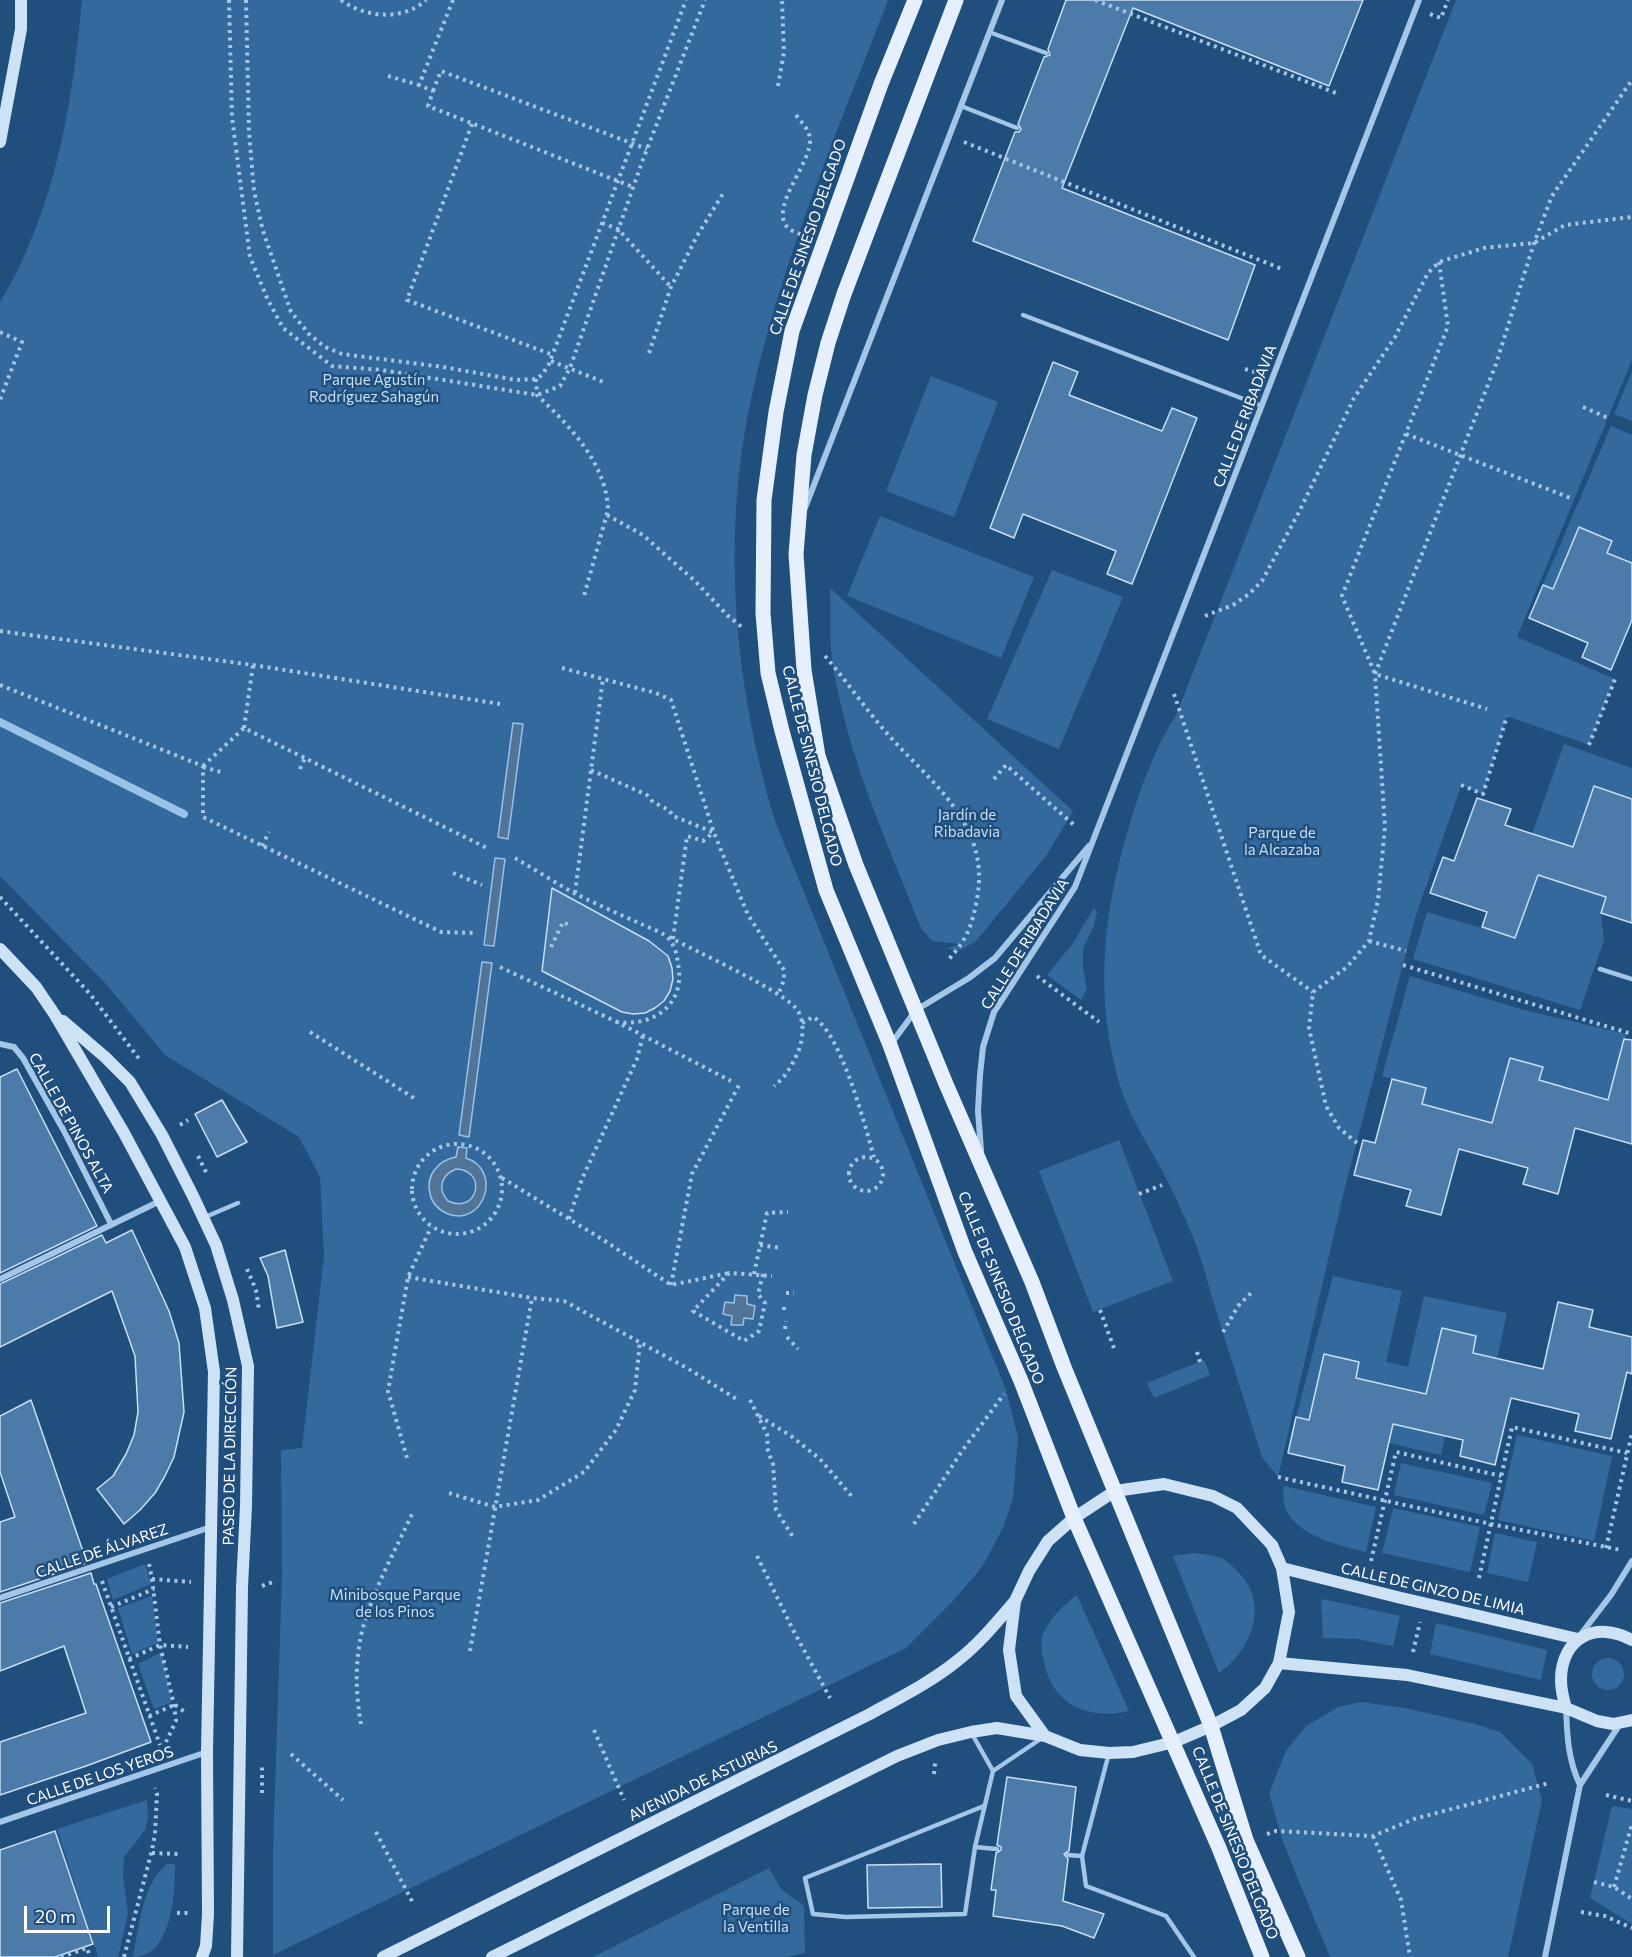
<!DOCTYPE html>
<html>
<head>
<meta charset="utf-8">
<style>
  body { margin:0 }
  #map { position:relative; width:1632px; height:1957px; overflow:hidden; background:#204f7e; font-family:Commissioner,sans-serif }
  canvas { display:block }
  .scale { position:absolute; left:24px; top:1906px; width:86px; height:27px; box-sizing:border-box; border:3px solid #fff; border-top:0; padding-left:8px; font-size:18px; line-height:21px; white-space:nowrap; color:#fff; -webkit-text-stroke:4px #204f7e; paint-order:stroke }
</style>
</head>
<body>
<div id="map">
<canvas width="1632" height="1957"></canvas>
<div class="scale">20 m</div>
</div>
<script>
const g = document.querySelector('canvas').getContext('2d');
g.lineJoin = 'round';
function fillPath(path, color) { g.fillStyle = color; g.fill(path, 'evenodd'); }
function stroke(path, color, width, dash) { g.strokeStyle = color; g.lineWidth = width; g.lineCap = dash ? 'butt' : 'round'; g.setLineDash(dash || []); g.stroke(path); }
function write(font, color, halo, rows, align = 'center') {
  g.font = font + ' Commissioner,sans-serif'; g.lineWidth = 5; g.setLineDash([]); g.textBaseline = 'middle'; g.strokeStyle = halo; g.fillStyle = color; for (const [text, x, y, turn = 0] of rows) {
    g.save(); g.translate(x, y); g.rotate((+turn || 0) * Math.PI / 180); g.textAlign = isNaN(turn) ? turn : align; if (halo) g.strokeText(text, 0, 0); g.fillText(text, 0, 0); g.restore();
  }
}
fillPath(new Path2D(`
  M 82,0 L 888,0 C 838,131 781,261 751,399 C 721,538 734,685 775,821 L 1006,1390 L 1018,1437 L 1013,1498 L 1003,1528 L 986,1560 L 977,1573 L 953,1601 L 906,1648 L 273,1955 L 273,1848 L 282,1577 L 281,1450 L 302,1448 L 324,1256 L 320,1177 L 299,1137 L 165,1055 L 107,985 L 0,876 L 0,302 C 10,285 20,267 27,249 C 62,171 74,84 82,0 Z
  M 1456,0 L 1632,0 L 1632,360 L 1517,637 L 1615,679 L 1589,745 L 1507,716 L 1483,794 L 1461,786 L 1415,918 L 1343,1195 L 1278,1477 L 1262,1457 C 1247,1409 1232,1362 1217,1314 C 1210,1291 1204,1267 1196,1245 C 1188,1224 1178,1202 1168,1182 C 1153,1151 1132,1123 1121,1089 C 1094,1001 1102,917 1128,830 C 1140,788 1154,750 1177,713 Z
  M 1632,372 L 1632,421 L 1614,414 Z
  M 931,376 L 998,402 L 954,517 L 886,491 Z
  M 1611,426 L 1632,435 L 1632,563 L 1607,553 L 1611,541 L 1580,527 L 1553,589 L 1543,585 Z
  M 880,516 L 1034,577 L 1001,658 L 847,596 Z
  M 1052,570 L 1123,597 L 1059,749 L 987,719 Z
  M 830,588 L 1073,811 L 1046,856 L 976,941 L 961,950 L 946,949 L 961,944 L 932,941 L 921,928 C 887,842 848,758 833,666 C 829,641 831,614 830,588 Z
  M 1564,744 L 1632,768 L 1632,812 L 1573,847 L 1532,834 Z
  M 1538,875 L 1606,897 L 1601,913 L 1604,940 L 1580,1010 L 1413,959 L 1427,912 L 1515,938 Z
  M 1094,908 L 1097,912 L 1094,926 L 1083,948 L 1083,968 L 1087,989 L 1081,1000 L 1047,975 L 1073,943 Z
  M 1410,976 L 1524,1010 L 1626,1034 L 1608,1099 L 1539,1080 L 1543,1067 L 1492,1123 L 1422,1104 L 1392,1079 L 1382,1076 Z
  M 1119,1140 L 1173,1281 L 1093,1312 L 1039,1171 Z
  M 1333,1276 L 1402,1291 L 1386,1362 L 1408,1367 L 1424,1296 L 1507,1313 L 1497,1359 L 1473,1353 L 1476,1336 L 1442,1328 L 1426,1393 L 1356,1378 L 1359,1362 L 1324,1354 L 1309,1420 L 1296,1417 Z
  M 1204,1360 L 1210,1375 L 1154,1398 L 1147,1383 Z
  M 1393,1424 L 1445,1436 L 1441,1455 L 1389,1443 Z
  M 1517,1435 L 1612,1456 L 1594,1541 L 1498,1520 Z
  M 1401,1463 L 1492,1483 L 1484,1515 L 1394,1495 Z
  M 1284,1486 L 1376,1507 L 1366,1552 C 1334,1544 1275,1531 1284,1486 Z
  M 1393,1508 L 1480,1527 L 1470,1572 L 1382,1553 Z
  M 1495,1533 L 1537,1542 L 1528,1582 L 1487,1573 Z
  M 1193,1553 C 1202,1554 1213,1555 1221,1558 C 1228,1561 1234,1568 1239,1573 C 1270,1604 1251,1651 1219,1673 L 1173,1556 Z
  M 145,1564 L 151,1584 L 113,1600 L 107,1579 Z
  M 1077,1595 L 1129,1711 C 1091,1720 1055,1707 1045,1666 C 1042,1656 1040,1643 1043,1634 C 1050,1617 1064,1605 1077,1595 Z
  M 152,1596 L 158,1643 L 132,1654 L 118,1608 Z
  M 1323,1599 L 1400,1616 L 1393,1646 L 1357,1639 L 1323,1638 L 1321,1602 Z
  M 1436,1623 L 1547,1650 L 1541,1680 L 1430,1654 Z
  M 162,1652 L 172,1702 L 154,1709 L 138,1664 Z
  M1592 1674a16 16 0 1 1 32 0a16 16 0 1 1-32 0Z
  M 1361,1702 L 1405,1708 L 1475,1724 L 1500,1732 L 1532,1764 L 1542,1800 L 1508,1957 L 1330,1957 L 1283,1842 L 1269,1793 L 1286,1751 L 1306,1726 L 1338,1707 Z
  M 147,1800 L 148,1817 L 145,1830 L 124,1857 L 123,1875 L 128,1913 L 118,1957 L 98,1957 L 57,1829 Z
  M 1612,1806 L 1632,1809 L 1632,1924 L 1590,1898 Z
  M 167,1864 L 174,1864 L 175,1868 C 175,1896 171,1957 133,1957 C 139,1927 142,1884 167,1864 Z
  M 769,1868 L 781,1889 L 804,1906 L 805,1953 L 787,1957 L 593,1957 Z`), '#33699c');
const water = new Path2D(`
  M 513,723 L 523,724 L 508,839 L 498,837 Z
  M 495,858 L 505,859 L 494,946 L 484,945 Z
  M 482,962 L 492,963 L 469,1137 L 459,1135 Z
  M 458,1147 L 467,1148 L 466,1158 C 503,1170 484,1227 448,1214 C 439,1210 432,1203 430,1194 C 425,1175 439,1160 456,1157 ZM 456,1169 C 488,1170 478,1215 448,1201 C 437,1189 441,1175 456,1169 Z
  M 735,1295 L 747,1296 L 747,1304 L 755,1306 L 753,1319 L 744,1318 L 743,1325 L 731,1325 L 732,1316 L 723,1314 L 725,1302 L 734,1303 Z`);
fillPath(water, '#527497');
stroke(water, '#98c2e8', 1.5);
stroke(new Path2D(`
  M 0,722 L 184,814`), '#98c2e8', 8);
const building = new Path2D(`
  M 1066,0 L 1363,0 L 1329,86 L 1133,8 L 1062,188 L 1255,265 L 1228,340 L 973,241 L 1015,132 L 1019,132 L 1021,129 L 1018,124 L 1044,57 L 1050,55 L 1048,49 Z
  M 1053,362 L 1078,372 L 1069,395 L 1162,431 L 1172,408 L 1197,418 L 1132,584 L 1107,574 L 1116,551 L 1023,514 L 1014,538 L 990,528 Z
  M 1579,527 L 1612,541 L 1607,553 L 1632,563 L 1632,620 L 1611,670 L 1582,657 L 1588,643 L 1529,618 L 1543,585 L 1553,589 Z
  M 1594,786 L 1632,799 L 1632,923 L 1601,913 L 1606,897 L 1538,875 L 1515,938 L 1482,927 L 1487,912 L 1430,893 L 1443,857 L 1454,861 L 1477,798 L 1511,809 L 1505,825 L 1573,847 Z
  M 552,888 L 649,941 L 668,956 L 672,968 L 673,979 L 670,991 L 664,1001 L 655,1008 L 645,1013 L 633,1014 L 622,1012 L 542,971 Z
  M 1624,1039 L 1632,1040 L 1632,1144 L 1575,1128 L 1558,1194 L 1523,1184 L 1528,1168 L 1459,1149 L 1441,1215 L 1406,1206 L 1411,1190 L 1354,1175 L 1363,1140 L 1375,1143 L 1392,1079 L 1426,1088 L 1422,1104 L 1492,1123 L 1510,1058 L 1543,1067 L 1539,1080 L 1608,1100 Z
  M 17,1069 L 97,1226 L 0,1273 L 0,1077 Z
  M 222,1100 L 247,1142 L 217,1157 L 195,1114 Z
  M 132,1230 L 169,1311 L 179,1343 L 184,1412 L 174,1457 L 165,1476 L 155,1493 L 140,1510 L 124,1524 L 97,1489 L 113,1476 L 126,1454 L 134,1435 L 138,1412 L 135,1356 L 112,1291 L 0,1347 L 0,1284 L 102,1235 L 106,1243 Z
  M 285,1250 L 303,1322 L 277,1328 L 268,1276 L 260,1258 Z
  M 1558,1302 L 1593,1310 L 1589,1327 L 1632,1337 L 1632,1374 L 1627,1372 L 1611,1439 L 1575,1431 L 1579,1414 L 1511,1398 L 1495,1465 L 1460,1456 L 1463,1440 L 1393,1424 L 1378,1490 L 1342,1482 L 1345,1466 L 1288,1453 L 1296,1417 L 1309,1420 L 1324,1354 L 1359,1362 L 1356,1378 L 1426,1394 L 1442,1328 L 1476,1336 L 1473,1353 L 1543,1369 Z
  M 31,1400 L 87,1563 L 0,1592 L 0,1522 L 15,1517 L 0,1472 L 0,1416 Z
  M 91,1573 L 94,1584 L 96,1584 L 151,1742 L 86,1766 L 0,1795 L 0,1742 L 86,1713 L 64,1646 L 0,1671 L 0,1603 Z
  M 1007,1777 L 1076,1787 L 1069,1851 L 1064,1854 L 1068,1859 L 1063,1901 L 1104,1914 L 1094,1938 L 1062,1926 L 993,1916 L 996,1890 L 991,1890 L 996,1853 L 1001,1850 L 1001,1847 L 997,1845 Z
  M 55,1831 L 93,1944 L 55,1957 L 0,1957 L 0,1850 Z
  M 941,1864 L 942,1907 L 868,1908 L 867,1865 Z`);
fillPath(building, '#4d7ba9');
stroke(building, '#c8dff5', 1.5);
stroke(new Path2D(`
  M 229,0 L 232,117 L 250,257 L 267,298 L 283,328 L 332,366 L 381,370 L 537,395 L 560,386 L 570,368 L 642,162 L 705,0
  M 246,0 L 249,132 L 254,191 L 263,231 L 291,312 L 309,334 L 325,347 L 342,354 L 443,367 L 516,380 L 536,379 L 542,375 L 549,364 L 686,0
  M 341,0 C 365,18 404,21 426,0
  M 453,0 L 419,85 L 433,91 L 428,106 L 633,187
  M 1095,0 L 1336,93
  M 1430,14 L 1441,18 L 1448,0
  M 388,76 L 419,85
  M 778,86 L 784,52 L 782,0
  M 433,91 L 441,71 L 647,149
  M 796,115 C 802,123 809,129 810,139 C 812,163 768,208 788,228 C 791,231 800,234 805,236
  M 472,124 L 407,300 L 553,355
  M 964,142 L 1282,269
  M 602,223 L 618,229 L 671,287
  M 1439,262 L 1448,326 L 1342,596 L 1375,674 L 1487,709
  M 0,332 L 22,342 L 0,400
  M 649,353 L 671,287 L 697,236 L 724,192
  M 551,361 L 606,383
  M 1245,369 L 1258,373
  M 536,379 L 537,395 C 569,425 607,464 608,510 L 584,596
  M 1583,407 L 1608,418
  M 1406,434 L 1573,499
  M 607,515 L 643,535 L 696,582 L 728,616 L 743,628
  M 1205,616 L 1233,605 L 1249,594 L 1262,581 L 1299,512 L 1354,398 L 1395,337 L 1428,273 L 1439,262 L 1484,248 L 1534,243 L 1565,225 L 1632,217
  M 0,631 L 253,665 L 500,704
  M 825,656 C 846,680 864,707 885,731 C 929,782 991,822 977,899 C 972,926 967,939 949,959
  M 562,668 L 656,693 L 671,700 L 714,833 L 748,915 L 784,970 L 784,980 L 778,995
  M 0,685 L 203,766 L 203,817 L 441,932 L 475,933
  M 1174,694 L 1261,955 L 1313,992
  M 244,728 L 253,665
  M 1589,745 L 1615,679
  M 203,766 L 244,728 L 487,848
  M 203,767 L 221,772
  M 300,769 L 305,758
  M 591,770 L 647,795 L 653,802 L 669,810 L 673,816 L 713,832
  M 994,779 L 1006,765 L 1074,825
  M 1461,785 L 1483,794 L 1507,716
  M 262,846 L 269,832
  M 515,858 C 534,869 554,882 574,893 C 596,904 619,914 641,924 C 649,928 664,932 669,939 C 675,946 677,955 678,964 C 686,1004 654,1027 617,1022
  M 453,873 L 482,885
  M 575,893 L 603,678
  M 0,897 L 90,994 L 140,1060
  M 669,937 C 693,950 788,993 798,1011 C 805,1023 803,1040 798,1052 C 793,1064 785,1078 774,1086
  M 673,939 L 687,836 L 703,841 L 713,833
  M 1369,941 L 1406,951
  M 551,947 L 563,922 L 569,925
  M 1403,965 L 1632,1034
  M 500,967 L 617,1022 L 731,1081
  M 1037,976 L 1099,1022
  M 802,1023 L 813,1017 C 841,1032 865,1126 874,1157
  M 310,1032 L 417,1100
  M 180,1125 L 188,1120
  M 1357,1143 L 1339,1128 L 1326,1106 L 1309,1028 L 1313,992 L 1347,967 L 1369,941 L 1378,900 L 1385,827 L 1375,674 L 1496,364 L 1534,243 L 1552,196 L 1632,80
  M412 1189a45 45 0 1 1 90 0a45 45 0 1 1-90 0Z
  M 198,1156 L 208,1176
  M849 1174a17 17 0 1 1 34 0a17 17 0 1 1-34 0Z
  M 502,1178 L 605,1241 L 671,1285 L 729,1273
  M 1139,1194 L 1162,1185
  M 569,1219 L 582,1179 L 637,1059 L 643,1035
  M 760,1245 L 782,1248
  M 247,1269 L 256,1290 L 259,1310
  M 754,1274 L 767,1213 L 788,1212
  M 763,1274 L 758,1294 L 765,1303 L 759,1331 L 744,1341 L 693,1311 L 729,1273 L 772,1276
  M 408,1277 L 532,1298 L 564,1301 L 687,1368 L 738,1400
  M 671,1285 L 692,1174 L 739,1085
  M 786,1293 L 794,1293
  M 784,1310 L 784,1305
  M 1100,1310 L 1115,1351
  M 785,1329 L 786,1321
  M 1223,1332 L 1238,1306 L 1253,1291
  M 787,1337 L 798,1349
  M 1197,1352 L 1200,1362
  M 750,1400 L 767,1434 L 768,1451 L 773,1464 L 776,1510 L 793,1537
  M 759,1416 L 791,1436 L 820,1459 L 854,1499
  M 407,1458 L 388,1391 L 408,1277 L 431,1227
  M 1278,1477 L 1491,1524 L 1621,1550
  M 449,1493 L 495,1507 L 538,1500 L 584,1472 L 616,1430 L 635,1390 L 640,1341
  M 914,1524 L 962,1451 L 1004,1394
  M 1606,1548 L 1632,1433
  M 757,1556 L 792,1628 L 830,1698
  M 1371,1561 L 1396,1452 L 1501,1476
  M 149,1564 L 152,1579 L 160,1645 L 174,1705 L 176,1721 L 166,1742
  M 1479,1578 L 1512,1427 L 1627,1453
  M 152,1579 L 191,1582
  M 102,1581 L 160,1745
  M 262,1586 L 273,1582
  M 111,1607 L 154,1589
  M 470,1651 L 532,1298
  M 1413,1652 L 1420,1622
  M 129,1659 L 160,1645 L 188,1647
  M 175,1705 L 185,1712
  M 149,1716 L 174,1705
  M 361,1724 C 356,1696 355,1669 360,1641 C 367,1601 396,1549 413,1512
  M 594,1730 L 624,1800
  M 291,1754 L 343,1800
  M 934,1774 L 935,1763
  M 262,1793 L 262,1764
  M 1606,1795 L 1632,1801
  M 376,1832 L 414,1905
  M 1267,1834 L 1276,1831 L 1373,1836 L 1414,1819 L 1549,1783
  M 1373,1836 L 1401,1900 L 1410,1957
  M 152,1853 L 178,1854
  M 1594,1882 L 1614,1887 L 1632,1899
  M 1614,1887 L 1632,1824
  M 1581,1912 L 1605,1916 L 1632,1928
  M 177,1913 L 190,1913
  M 61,1957 L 87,1948 L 90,1957
  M 124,1957 L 152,1850 L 155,1834 L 157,1794 L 155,1788`), '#a4c6e7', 4, [3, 4.5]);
stroke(new Path2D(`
  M 989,32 L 1046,53
  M 961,106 L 1017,128
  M 1023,315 L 1262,406
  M 1600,969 L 1632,979
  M 203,1218 L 238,1203
  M 972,1734 L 993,1771
  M 1109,1753 L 1082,1856 L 1086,1886 L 1166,1916 L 1194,1957
  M 984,1806 L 805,1878 L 813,1914 L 846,1917 L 965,1914 L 975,1847 L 993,1771 L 1042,1738
  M 975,1847 L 997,1849
  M 1068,1855 L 1082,1856`), '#a4c6e7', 4.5);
stroke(new Path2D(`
  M 805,508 L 1002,0
  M 0,1044 L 14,1047 L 23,1058 L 64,1131 L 111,1224
  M 891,1044 L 916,1010 L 969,978 L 995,958 L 1089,846
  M 981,1150 L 978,1111 L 980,1075 L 983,1047 L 994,1012 L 1075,887 L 1419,0
  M 0,1279 L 160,1201
  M 0,1598 L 211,1527
  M 1581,1634 L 1611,1595 L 1632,1561
  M 1566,1708 C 1567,1735 1568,1760 1580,1785
  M 0,1822 L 207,1752
  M 1545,1957 L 1580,1785 L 1620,1724`), '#a4c6e7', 6);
stroke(new Path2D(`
  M 0,142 L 21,29 L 21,0
  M 0,949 L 36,987 L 55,1015 L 124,1133 L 185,1247 L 205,1308 L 214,1372 L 207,1752 L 208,1914 L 206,1946 L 202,1957
  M 63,1021 L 105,1057 L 130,1082 L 162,1135 L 193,1196 L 216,1245 L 233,1300 L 248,1366 L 246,1506 L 242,1587 L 237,1957
  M 1282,1568 L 1397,1597 L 1578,1639
  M 1279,1663 L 1407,1675 L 1566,1708 L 1597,1721 L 1613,1724 L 1632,1720
  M 1566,1708 C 1563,1698 1561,1690 1561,1680 C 1561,1638 1596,1620 1632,1640
  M 383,1957 L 870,1714 C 899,1698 931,1682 957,1661 C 979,1644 997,1622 1015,1601
  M 492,1957 L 897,1756 L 938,1740 L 971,1732 L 997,1728 L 1045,1736 L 1080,1750 L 1109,1753 L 1133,1752 L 1174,1742 L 1211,1726 L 1241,1710 L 1265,1688 L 1279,1663 L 1289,1612 L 1282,1568 L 1272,1545 L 1237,1508 L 1213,1496 L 1164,1484 L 1115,1491 L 1074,1518 L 1048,1541 L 1029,1571 L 1015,1601 L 1009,1650 L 1016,1696 L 1045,1736`), '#cee2f6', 12);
stroke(new Path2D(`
  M 915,0 L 881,84 L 792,331 L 776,412 L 764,500 L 763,613 L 768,673 L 782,731 L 826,890 L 890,1045 L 965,1252 L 1021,1381 L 1074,1518 L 1219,1848 L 1262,1957
  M 956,0 L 844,294 L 828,343 L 815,395 L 804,455 L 796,554 L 804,670 L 818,756 L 856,865 L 946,1084 L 1032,1282 L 1064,1367 L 1211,1726 L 1246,1840 L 1298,1957`), '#e6f0fd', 15);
write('15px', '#fff', '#204f7e', [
  ["CALLE DE SINESIO DELGADO",808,237,-71],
  ["CALLE DE RIBADAVIA",1245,416,-69],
  ["CALLE DE SINESIO DELGADO",812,766,76],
  ["CALLE DE RIBADAVIA",1025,944,-58],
  ["CALLE DE PINOS ALTA",71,1123,61],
  ["CALLE DE SINESIO DELGADO",1001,1288,68],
  ["PASEO DE LA DIRECCIÓN",230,1456,-89],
  ["CALLE DE ÁLVAREZ",102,1551,-19],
  ["CALLE DE GINZO DE LIMIA",1433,1589,13],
  ["CALLE DE LOS YEROS",100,1776,-19],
  ["AVENIDA DE ASTURIAS",703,1781,-26],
  ["CALLE DE SINESIO DELGADO",1235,1843,68]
]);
write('15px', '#c8dff5', '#204f7e', [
  ["Parque Agustín",374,380],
  ["Rodríguez Sahagún",374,397],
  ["Jardín de",967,815],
  ["Ribadavia",967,832],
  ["Parque de",1282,833],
  ["la Alcazaba",1282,850],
  ["Minibosque Parque",395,1595],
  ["de los Pinos",395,1612],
  ["Parque de",756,1910],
  ["la Ventilla",756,1927]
]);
</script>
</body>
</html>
